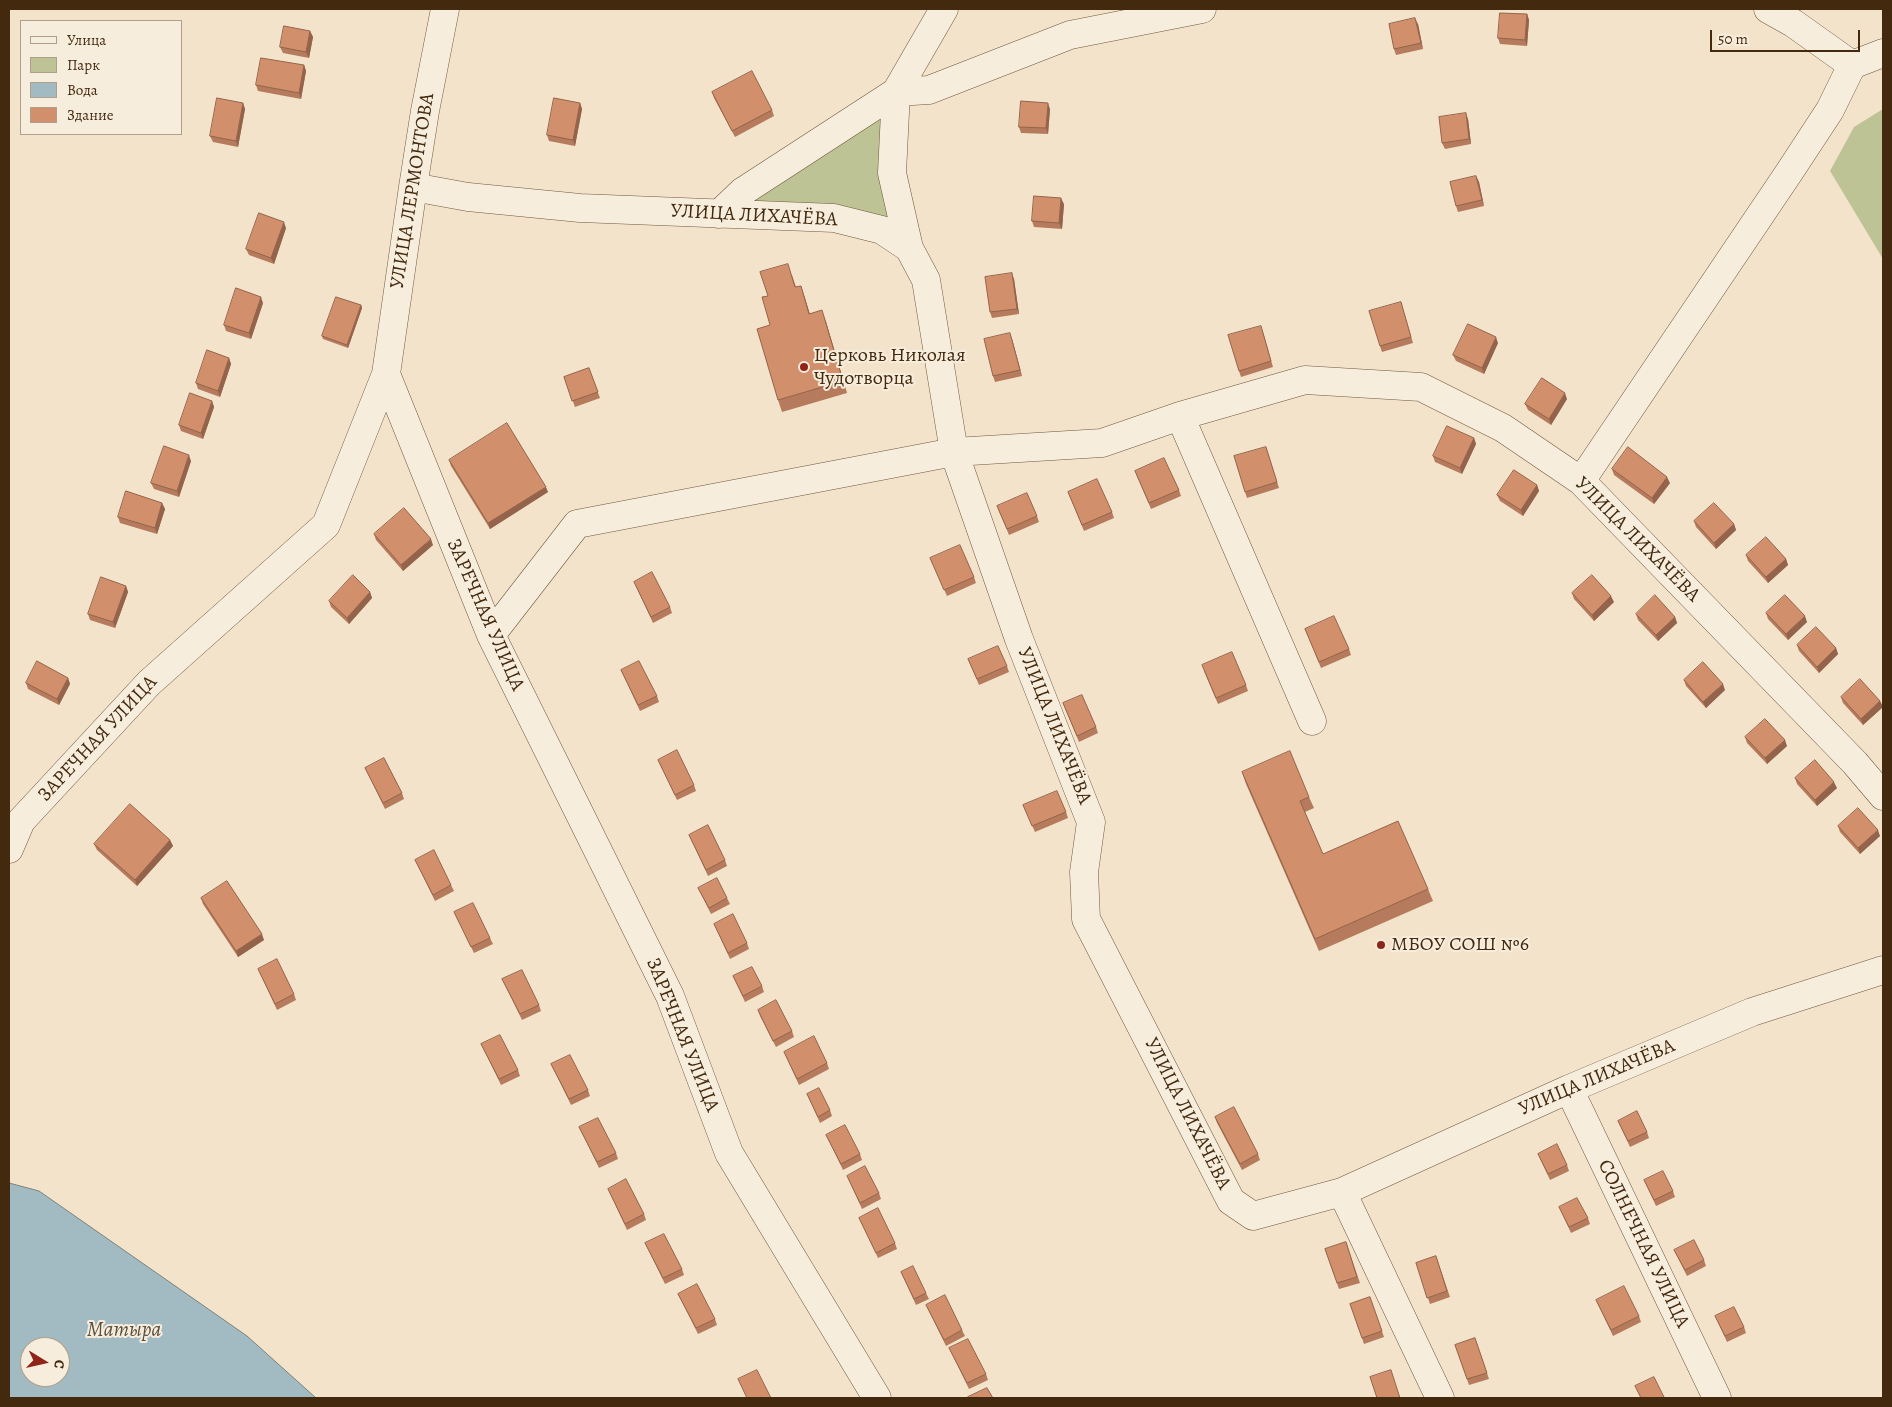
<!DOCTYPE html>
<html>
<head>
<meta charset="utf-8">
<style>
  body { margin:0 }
  #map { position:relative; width:1892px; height:1407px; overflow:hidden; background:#f3e3ca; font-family:Alegreya,serif }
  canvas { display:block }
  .frame { position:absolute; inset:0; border:10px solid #432a0f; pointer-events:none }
  .legend { position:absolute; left:20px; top:20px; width:162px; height:115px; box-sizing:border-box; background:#f7eddd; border:1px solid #af9f8b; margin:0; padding:6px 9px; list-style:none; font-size:15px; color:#432a0f }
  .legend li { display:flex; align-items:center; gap:10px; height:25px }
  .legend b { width:25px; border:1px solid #af9f8b }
  .north { position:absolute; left:20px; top:1337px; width:50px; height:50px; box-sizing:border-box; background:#f7eddd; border:1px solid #af9f8b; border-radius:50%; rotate:99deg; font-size:14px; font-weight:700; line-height:20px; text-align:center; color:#432a0f }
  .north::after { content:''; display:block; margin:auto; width:18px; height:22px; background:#8f2418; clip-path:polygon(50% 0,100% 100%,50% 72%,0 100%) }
  .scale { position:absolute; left:1710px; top:30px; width:150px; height:22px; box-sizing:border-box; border:2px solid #432a0f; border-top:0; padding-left:6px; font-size:15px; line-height:18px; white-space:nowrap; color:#432a0f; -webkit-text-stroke:4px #f7eddd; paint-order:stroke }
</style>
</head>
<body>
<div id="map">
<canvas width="1892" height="1407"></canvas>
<div class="frame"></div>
<ul class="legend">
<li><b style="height:6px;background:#f7eddd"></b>Улица</li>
<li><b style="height:14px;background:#bec395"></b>Парк</li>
<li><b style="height:14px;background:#a2bbc2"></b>Вода</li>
<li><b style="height:14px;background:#d28f6b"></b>Здание</li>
</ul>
<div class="north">С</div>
<div class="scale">50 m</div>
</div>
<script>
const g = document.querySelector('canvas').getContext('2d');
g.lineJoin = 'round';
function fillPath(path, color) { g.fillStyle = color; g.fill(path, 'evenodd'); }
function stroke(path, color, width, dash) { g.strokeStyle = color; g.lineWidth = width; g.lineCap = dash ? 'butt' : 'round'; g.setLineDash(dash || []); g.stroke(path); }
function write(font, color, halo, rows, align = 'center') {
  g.font = font + ' Alegreya,serif'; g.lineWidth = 4; g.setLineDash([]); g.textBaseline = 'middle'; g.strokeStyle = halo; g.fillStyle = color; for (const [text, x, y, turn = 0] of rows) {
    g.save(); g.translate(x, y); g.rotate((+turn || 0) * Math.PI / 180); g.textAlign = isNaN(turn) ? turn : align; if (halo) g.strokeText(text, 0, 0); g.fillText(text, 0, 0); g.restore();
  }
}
fillPath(new Path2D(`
  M 886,107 L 895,223 L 744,210 L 744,198 Z
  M 1883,109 L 1883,259 L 1830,171 L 1854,127 Z`), '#bec395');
const water = new Path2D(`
  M 9,1183 L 39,1191 L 247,1336 L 316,1398 L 9,1398 ZM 30,1347 L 60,1347 L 60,1377 L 30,1377 Z`);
fillPath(water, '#a2bbc2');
stroke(water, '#7c817a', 1);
const minor = new Path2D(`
  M 1768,9 L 1793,23 L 1852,65
  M 413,187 L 468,197 L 580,208 L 834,218 L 882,230 L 909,248 L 926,280 L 954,452 L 1019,639 L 1091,822 L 1084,872 L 1086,919 L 1231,1201 L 1253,1216 L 1342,1192 L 1569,1089 L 1752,1012 L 1883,970
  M 719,214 L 742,192 L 896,92 L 929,90 L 1070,35 L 1202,9
  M 909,248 L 892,173 L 896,92 L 944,9
  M 386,374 L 491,635 L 670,996 L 729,1153 L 877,1398
  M 1180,416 L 1312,721
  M 1581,481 L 1790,171 L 1830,110 L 1852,65 L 1883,53
  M 491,635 L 577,524 L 954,452 L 1102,443 L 1180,416 L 1305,380 L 1421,387 L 1503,428 L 1581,481 L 1855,763 L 1883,796
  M 9,849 L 21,821 L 149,683 L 326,525 L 386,374 L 413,187 L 425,111 L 445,9
  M 1569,1089 L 1717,1398
  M 1342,1192 L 1440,1398`);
stroke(minor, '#6f583e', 29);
stroke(minor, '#f7eddd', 28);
fillPath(new Path2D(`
  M 1527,14 L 1529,20 L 1527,46 L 1500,44 L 1498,38 Z
  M 1418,24 L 1423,49 L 1396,55 L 1394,49 Z
  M 310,31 L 313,37 L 309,58 L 283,53 L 280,47 Z
  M 304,65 L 306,71 L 301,99 L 258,91 L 256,85 Z
  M 712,92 L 772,110 L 774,116 L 735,137 L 714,98 Z
  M 243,103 L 245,109 L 238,147 L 213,142 L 210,136 Z
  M 580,103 L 582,109 L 575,146 L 549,141 L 547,135 Z
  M 1050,109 L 1048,134 L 1021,133 L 1019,127 Z
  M 1468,119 L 1471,144 L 1445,149 L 1442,143 Z
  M 1476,176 L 1479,182 L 1484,206 L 1458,212 L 1456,206 Z
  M 1064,204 L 1062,229 L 1034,227 L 1032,221 Z
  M 286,228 L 274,264 L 249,255 L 246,249 Z
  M 792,275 L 796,287 L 801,286 L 810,314 L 826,322 L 847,393 L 782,412 L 778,400 L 768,296 Z
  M 1014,279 L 1019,314 L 992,318 L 990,312 Z
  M 1401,302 L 1413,343 L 1382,352 L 1380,346 Z
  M 263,303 L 251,339 L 226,331 L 224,325 Z
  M 361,305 L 362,308 L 348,348 L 323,339 L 322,336 Z
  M 1263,332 L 1273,367 L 1241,377 L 1239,371 Z
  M 1012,339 L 1022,376 L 995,382 L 993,376 Z
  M 1498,343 L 1484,374 L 1456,361 L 1453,355 Z
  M 229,358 L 231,364 L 220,397 L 198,389 L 196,383 Z
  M 589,368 L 600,398 L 575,407 L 564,377 Z
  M 1567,399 L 1551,425 L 1528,410 L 1525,404 Z
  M 212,401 L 214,407 L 203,439 L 181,431 L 179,425 Z
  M 1474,438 L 1476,444 L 1462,474 L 1435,462 L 1433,456 Z
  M 1266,447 L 1279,488 L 1247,498 L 1245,492 Z
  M 449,460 L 548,492 L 490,529 L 451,466 Z
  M 191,461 L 179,497 L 154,489 L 151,483 Z
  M 1612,469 L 1670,483 L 1654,504 L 1614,475 Z
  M 1135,471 L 1179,490 L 1181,496 L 1151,509 Z
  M 1537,485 L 1539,491 L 1523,516 L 1500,501 L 1497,495 Z
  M 1068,492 L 1112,512 L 1114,518 L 1084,531 Z
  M 162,503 L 165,509 L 157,534 L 120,523 L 118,517 Z
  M 997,506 L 1037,516 L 1039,522 L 1009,535 Z
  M 1694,521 L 1734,524 L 1736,530 L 1716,549 L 1696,527 Z
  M 374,534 L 433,545 L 403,571 L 376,540 Z
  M 1746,555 L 1786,559 L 1788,565 L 1768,583 L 1748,561 Z
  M 930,558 L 974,577 L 976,583 L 947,596 Z
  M 634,582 L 670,607 L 672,613 L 653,623 Z
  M 126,586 L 128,592 L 115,628 L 90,620 L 88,614 Z
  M 370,592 L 372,598 L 349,624 L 331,607 L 329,601 Z
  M 1572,593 L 1614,602 L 1594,621 L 1574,599 Z
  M 1766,613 L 1807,622 L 1788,640 L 1768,619 Z
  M 1636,614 L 1675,617 L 1677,623 L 1658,641 L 1638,620 Z
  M 1305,629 L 1349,649 L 1351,655 L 1321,668 Z
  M 1797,645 L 1836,648 L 1838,654 L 1819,673 L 1799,651 Z
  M 968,659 L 1007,666 L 1009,672 L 979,685 Z
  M 621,670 L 657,696 L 659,702 L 640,711 Z
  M 1204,671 L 1246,685 L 1248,691 L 1218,704 Z
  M 68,678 L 70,684 L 59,705 L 28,689 L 26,683 Z
  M 1684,680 L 1725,690 L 1706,708 L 1686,686 Z
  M 1841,697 L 1880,701 L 1883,707 L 1863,725 L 1843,703 Z
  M 1063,703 L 1096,727 L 1098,733 L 1079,742 Z
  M 1745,737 L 1787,746 L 1767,764 L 1747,743 Z
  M 658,760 L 694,785 L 696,791 L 677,800 Z
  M 365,768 L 402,793 L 404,799 L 385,809 Z
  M 1242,772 L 1309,797 L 1314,808 L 1305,812 L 1323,854 L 1428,889 L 1433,901 L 1319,951 L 1246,784 Z
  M 1795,778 L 1837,788 L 1817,806 L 1797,784 Z
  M 1023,805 L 1066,812 L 1068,818 L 1035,832 Z
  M 1838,826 L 1880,836 L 1860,854 L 1840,832 Z
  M 689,835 L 725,860 L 727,866 L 708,876 Z
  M 170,840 L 173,846 L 137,886 L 97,850 L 94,844 Z
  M 415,860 L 451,885 L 454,891 L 435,901 Z
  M 698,888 L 727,898 L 730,904 L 711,914 Z
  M 201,898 L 264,940 L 238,957 L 203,904 Z
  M 454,912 L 490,938 L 493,944 L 474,953 Z
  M 714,924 L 747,943 L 749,949 L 730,959 Z
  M 258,969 L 294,994 L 296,1000 L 277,1010 Z
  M 733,976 L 762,986 L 764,992 L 745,1002 Z
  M 502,979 L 539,1005 L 541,1011 L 522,1020 Z
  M 758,1010 L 792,1031 L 794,1037 L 776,1047 L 760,1016 Z
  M 481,1044 L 518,1070 L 520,1076 L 501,1085 Z
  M 784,1052 L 827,1063 L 829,1069 L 799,1085 Z
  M 551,1064 L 588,1090 L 590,1096 L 571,1105 Z
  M 807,1094 L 830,1110 L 832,1116 L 820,1123 Z
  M 1215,1117 L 1258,1154 L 1260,1160 L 1242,1170 L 1217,1123 Z
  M 1618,1121 L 1647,1132 L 1649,1138 L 1630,1147 Z
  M 579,1127 L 616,1153 L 618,1159 L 599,1168 Z
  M 826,1135 L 860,1154 L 862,1160 L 843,1170 Z
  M 1538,1154 L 1567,1165 L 1569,1171 L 1550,1180 Z
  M 847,1176 L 879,1193 L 881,1199 L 862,1209 Z
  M 1644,1180 L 1673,1191 L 1675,1197 L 1656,1206 Z
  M 608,1189 L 644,1214 L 646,1220 L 627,1230 Z
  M 1559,1207 L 1588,1218 L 1590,1224 L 1571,1233 Z
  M 859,1218 L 895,1243 L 897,1249 L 878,1258 Z
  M 1346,1242 L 1360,1283 L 1339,1289 L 1325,1249 Z
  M 645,1243 L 682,1269 L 684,1275 L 665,1284 Z
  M 1674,1250 L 1704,1260 L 1706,1266 L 1687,1276 Z
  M 1436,1256 L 1450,1297 L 1430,1304 L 1416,1263 Z
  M 901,1272 L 926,1293 L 929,1299 L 916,1305 Z
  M 678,1294 L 715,1319 L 717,1325 L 698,1334 Z
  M 1370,1297 L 1384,1337 L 1364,1344 L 1350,1304 Z
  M 1596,1300 L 1639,1316 L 1641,1322 L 1613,1336 Z
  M 926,1305 L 962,1330 L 965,1336 L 946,1346 Z
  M 1715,1316 L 1744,1327 L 1746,1333 L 1727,1342 Z
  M 1475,1338 L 1489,1379 L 1469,1385 L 1455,1345 Z
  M 949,1348 L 986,1374 L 988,1380 L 969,1389 Z`), '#b57b5c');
fillPath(new Path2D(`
  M 1527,14 L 1529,20 L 1527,46 L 1525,40 Z
  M 1415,18 L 1418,24 L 1423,49 L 1421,43 Z
  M 310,31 L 313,37 L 309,58 L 306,52 Z
  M 304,65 L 306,71 L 301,99 L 299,93 Z
  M 243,103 L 245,109 L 238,147 L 236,141 Z
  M 580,103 L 582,109 L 575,146 L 573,140 Z
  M 1048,103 L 1050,109 L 1048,134 L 1046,128 Z
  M 1466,113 L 1468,119 L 1471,144 L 1469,139 Z
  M 1476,176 L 1479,182 L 1484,206 L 1482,200 Z
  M 1061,198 L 1064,204 L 1062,229 L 1059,223 Z
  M 284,222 L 286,228 L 274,264 L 271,258 Z
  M 1012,273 L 1014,279 L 1019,314 L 1017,309 Z
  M 801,286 L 805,298 L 813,326 L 809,314 Z
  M 261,297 L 263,303 L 251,339 L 249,333 Z
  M 361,305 L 362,308 L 348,348 L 347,345 Z
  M 822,310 L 826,322 L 847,393 L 843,381 Z
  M 1010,333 L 1012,339 L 1022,376 L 1020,370 Z
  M 1496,337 L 1498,343 L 1484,374 L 1482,368 Z
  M 229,358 L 231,364 L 220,397 L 218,391 Z
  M 1565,393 L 1567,399 L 1551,425 L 1549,419 Z
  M 212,401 L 214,407 L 203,439 L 201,433 Z
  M 1474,438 L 1476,444 L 1462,474 L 1460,468 Z
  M 189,455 L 191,461 L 179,497 L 177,491 Z
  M 1667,477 L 1670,483 L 1654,504 L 1652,498 Z
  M 1537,485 L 1539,491 L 1523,516 L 1521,510 Z
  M 546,487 L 548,492 L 490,529 L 488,523 Z
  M 162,503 L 165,509 L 157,534 L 155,528 Z
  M 1734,524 L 1736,530 L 1716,549 L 1714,543 Z
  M 431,539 L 433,545 L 403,571 L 401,565 Z
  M 1786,559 L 1788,565 L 1768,583 L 1766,577 Z
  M 126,586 L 128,592 L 115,628 L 113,622 Z
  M 370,592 L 372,598 L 349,624 L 347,618 Z
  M 1611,596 L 1614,602 L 1594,621 L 1592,615 Z
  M 1805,616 L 1807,622 L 1788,640 L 1786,634 Z
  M 1675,617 L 1677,623 L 1658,641 L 1656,635 Z
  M 1836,648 L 1838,654 L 1819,673 L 1817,667 Z
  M 68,678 L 70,684 L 59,705 L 57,699 Z
  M 1723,684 L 1725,690 L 1706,708 L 1703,702 Z
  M 1880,701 L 1883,707 L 1863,725 L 1861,719 Z
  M 1785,740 L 1787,746 L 1767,764 L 1765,758 Z
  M 1834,782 L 1837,788 L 1817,806 L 1815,800 Z
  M 1878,830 L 1880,836 L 1860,854 L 1858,848 Z
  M 170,840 L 173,846 L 137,886 L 135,880 Z
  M 262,934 L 264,940 L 238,957 L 236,951 Z`), '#93644b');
const building = new Path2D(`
  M 1500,13 L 1527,14 L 1525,40 L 1498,38 Z
  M 1415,18 L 1421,43 L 1394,49 L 1389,24 Z
  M 284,26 L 310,31 L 306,52 L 280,47 Z
  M 261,58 L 304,65 L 299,93 L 256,85 Z
  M 752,71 L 772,110 L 732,131 L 712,92 Z
  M 217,98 L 243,103 L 236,141 L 210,136 Z
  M 554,98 L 580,103 L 573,140 L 547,135 Z
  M 1021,101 L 1048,103 L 1046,128 L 1019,127 Z
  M 1466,113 L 1469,139 L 1442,143 L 1439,117 Z
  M 1476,176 L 1482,200 L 1456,206 L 1450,182 Z
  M 1034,196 L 1061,198 L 1059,223 L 1032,221 Z
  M 259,213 L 284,222 L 271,258 L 246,249 Z
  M 788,264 L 795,287 L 801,286 L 809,314 L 822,310 L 843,381 L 778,400 L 757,329 L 770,325 L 762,297 L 768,296 L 760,272 Z
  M 1012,273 L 1017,309 L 990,312 L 985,277 Z
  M 236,288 L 261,297 L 249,333 L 224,325 Z
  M 336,297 L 361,305 L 347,345 L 322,336 Z
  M 1401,302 L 1411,337 L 1380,346 L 1369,311 Z
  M 1468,324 L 1496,337 L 1482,368 L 1453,355 Z
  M 1261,326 L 1271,361 L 1239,371 L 1228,335 Z
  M 1010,333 L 1020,370 L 993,376 L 984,339 Z
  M 207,350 L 229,358 L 218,391 L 196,383 Z
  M 589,368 L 598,392 L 572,401 L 564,377 Z
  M 1542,378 L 1565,393 L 1549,419 L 1525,404 Z
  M 190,393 L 212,401 L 201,433 L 179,425 Z
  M 507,423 L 546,487 L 488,523 L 449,460 Z
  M 1447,426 L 1474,438 L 1460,468 L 1433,456 Z
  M 164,446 L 189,455 L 177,491 L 151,483 Z
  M 1266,447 L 1277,482 L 1245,492 L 1234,456 Z
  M 1628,447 L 1667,477 L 1652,498 L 1612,469 Z
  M 1164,458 L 1179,490 L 1149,503 L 1135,471 Z
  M 1514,470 L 1537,485 L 1521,510 L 1497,495 Z
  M 1097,479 L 1112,512 L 1082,525 L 1068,492 Z
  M 126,491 L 162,503 L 155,528 L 118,517 Z
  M 1027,493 L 1037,516 L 1007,529 L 997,506 Z
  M 1714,503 L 1734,524 L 1714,543 L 1694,521 Z
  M 404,508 L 431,539 L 401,565 L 374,534 Z
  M 1766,537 L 1786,559 L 1766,577 L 1746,555 Z
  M 960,545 L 974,577 L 944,590 L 930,558 Z
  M 652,572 L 670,607 L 651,617 L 634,582 Z
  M 353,575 L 370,592 L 347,618 L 329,601 Z
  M 1592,575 L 1611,596 L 1592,615 L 1572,593 Z
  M 101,577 L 126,586 L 113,622 L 88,614 Z
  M 1655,595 L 1675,617 L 1656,635 L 1636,614 Z
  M 1785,595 L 1805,616 L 1786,634 L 1766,613 Z
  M 1334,616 L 1349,649 L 1319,662 L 1305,629 Z
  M 1816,627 L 1836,648 L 1817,667 L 1797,645 Z
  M 998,646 L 1007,666 L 977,679 L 968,659 Z
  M 1232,652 L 1246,685 L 1216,698 L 1202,665 Z
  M 37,661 L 68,678 L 57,699 L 26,683 Z
  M 639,661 L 657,696 L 638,705 L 621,670 Z
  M 1703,662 L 1723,684 L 1703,702 L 1684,680 Z
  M 1860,679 L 1880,701 L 1861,719 L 1841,697 Z
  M 1082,695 L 1096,727 L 1077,736 L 1063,703 Z
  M 1765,719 L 1785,740 L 1765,758 L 1745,737 Z
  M 677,750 L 694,785 L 675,795 L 658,760 Z
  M 1290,751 L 1309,797 L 1300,801 L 1323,854 L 1398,821 L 1428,889 L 1315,939 L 1242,772 Z
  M 384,758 L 402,793 L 383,803 L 365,768 Z
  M 1815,760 L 1834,782 L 1815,800 L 1795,778 Z
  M 1057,791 L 1066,812 L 1032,826 L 1023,805 Z
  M 130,804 L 170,840 L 135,880 L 94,844 Z
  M 1858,808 L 1878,830 L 1858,848 L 1838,826 Z
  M 708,825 L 725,860 L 706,870 L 689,835 Z
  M 434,850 L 451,885 L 433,895 L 415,860 Z
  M 717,878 L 727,898 L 709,908 L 698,888 Z
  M 227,881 L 262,934 L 236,951 L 201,898 Z
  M 473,903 L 490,938 L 471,947 L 454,912 Z
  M 733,914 L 747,943 L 728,953 L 714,924 Z
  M 277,959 L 294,994 L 275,1004 L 258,969 Z
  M 752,967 L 762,986 L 743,996 L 733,976 Z
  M 522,970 L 539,1005 L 520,1014 L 502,979 Z
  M 776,1000 L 792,1031 L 773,1041 L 758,1010 Z
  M 500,1035 L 518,1070 L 499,1079 L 481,1044 Z
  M 814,1036 L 827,1063 L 797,1079 L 784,1052 Z
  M 570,1055 L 588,1090 L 569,1099 L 551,1064 Z
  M 819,1088 L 830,1110 L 818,1117 L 807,1094 Z
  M 1234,1107 L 1258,1154 L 1240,1164 L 1215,1117 Z
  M 1637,1111 L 1647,1132 L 1628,1141 L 1618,1121 Z
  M 598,1118 L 616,1153 L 597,1162 L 579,1127 Z
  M 845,1125 L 860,1154 L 841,1164 L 826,1135 Z
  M 1557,1144 L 1567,1165 L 1548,1174 L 1538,1154 Z
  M 865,1166 L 879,1193 L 860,1203 L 847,1176 Z
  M 1663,1171 L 1673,1191 L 1654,1200 L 1644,1180 Z
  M 626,1179 L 644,1214 L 625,1224 L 608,1189 Z
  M 1577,1198 L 1588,1218 L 1569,1227 L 1559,1207 Z
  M 878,1208 L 895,1243 L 876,1253 L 859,1218 Z
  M 664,1234 L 682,1269 L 663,1278 L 645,1243 Z
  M 1694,1240 L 1704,1260 L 1685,1270 L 1674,1250 Z
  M 1346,1242 L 1357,1277 L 1337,1283 L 1325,1249 Z
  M 1436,1256 L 1447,1291 L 1427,1298 L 1416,1263 Z
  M 913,1266 L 926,1293 L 914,1299 L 901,1272 Z
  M 697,1284 L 715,1319 L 696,1328 L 678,1294 Z
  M 1624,1286 L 1639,1316 L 1611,1330 L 1596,1300 Z
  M 945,1295 L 962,1330 L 944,1340 L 926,1305 Z
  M 1370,1297 L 1382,1331 L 1362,1338 L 1350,1304 Z
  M 1734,1307 L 1744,1327 L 1725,1336 L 1715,1316 Z
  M 1475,1338 L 1487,1373 L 1467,1379 L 1455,1345 Z
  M 968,1339 L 986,1374 L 967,1383 L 949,1348 Z
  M 757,1370 L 771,1398 L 747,1398 L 738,1379 Z
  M 1391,1370 L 1400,1398 L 1377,1398 L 1370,1377 Z
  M 1654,1377 L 1664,1397 L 1661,1398 L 1641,1398 L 1635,1386 Z
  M 987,1388 L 993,1398 L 969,1398 L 968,1397 Z`);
fillPath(building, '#d28f6b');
stroke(building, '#93644b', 1);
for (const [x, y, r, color] of [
  [804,367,5,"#8f2418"],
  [1381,945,5,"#8f2418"]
]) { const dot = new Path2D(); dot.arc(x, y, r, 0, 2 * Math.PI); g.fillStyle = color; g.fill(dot); stroke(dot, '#f7eddd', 2); }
write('20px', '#432a0f', '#f7eddd', [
  ["УЛИЦА ЛЕРМОНТОВА",413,191,-81],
  ["УЛИЦА ЛИХАЧЁВА",754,216,3],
  ["УЛИЦА ЛИХАЧЁВА",1637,540,45],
  ["ЗАРЕЧНАЯ УЛИЦА",485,615,66],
  ["УЛИЦА ЛИХАЧЁВА",1054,726,68],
  ["ЗАРЕЧНАЯ УЛИЦА",98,739,-47],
  ["ЗАРЕЧНАЯ УЛИЦА",682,1035,68],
  ["УЛИЦА ЛИХАЧЁВА",1597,1078,-23],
  ["УЛИЦА ЛИХАЧЁВА",1187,1114,63],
  ["СОЛНЕЧНАЯ УЛИЦА",1643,1244,64]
]);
write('20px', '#432a0f', '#f7eddd', [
  ["Церковь Николая",814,356],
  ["Чудотворца",814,379],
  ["МБОУ СОШ №6",1391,945]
], 'left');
write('italic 21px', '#5b4e3c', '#f7eddd', [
  ["Матыра",124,1331]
]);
</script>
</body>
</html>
